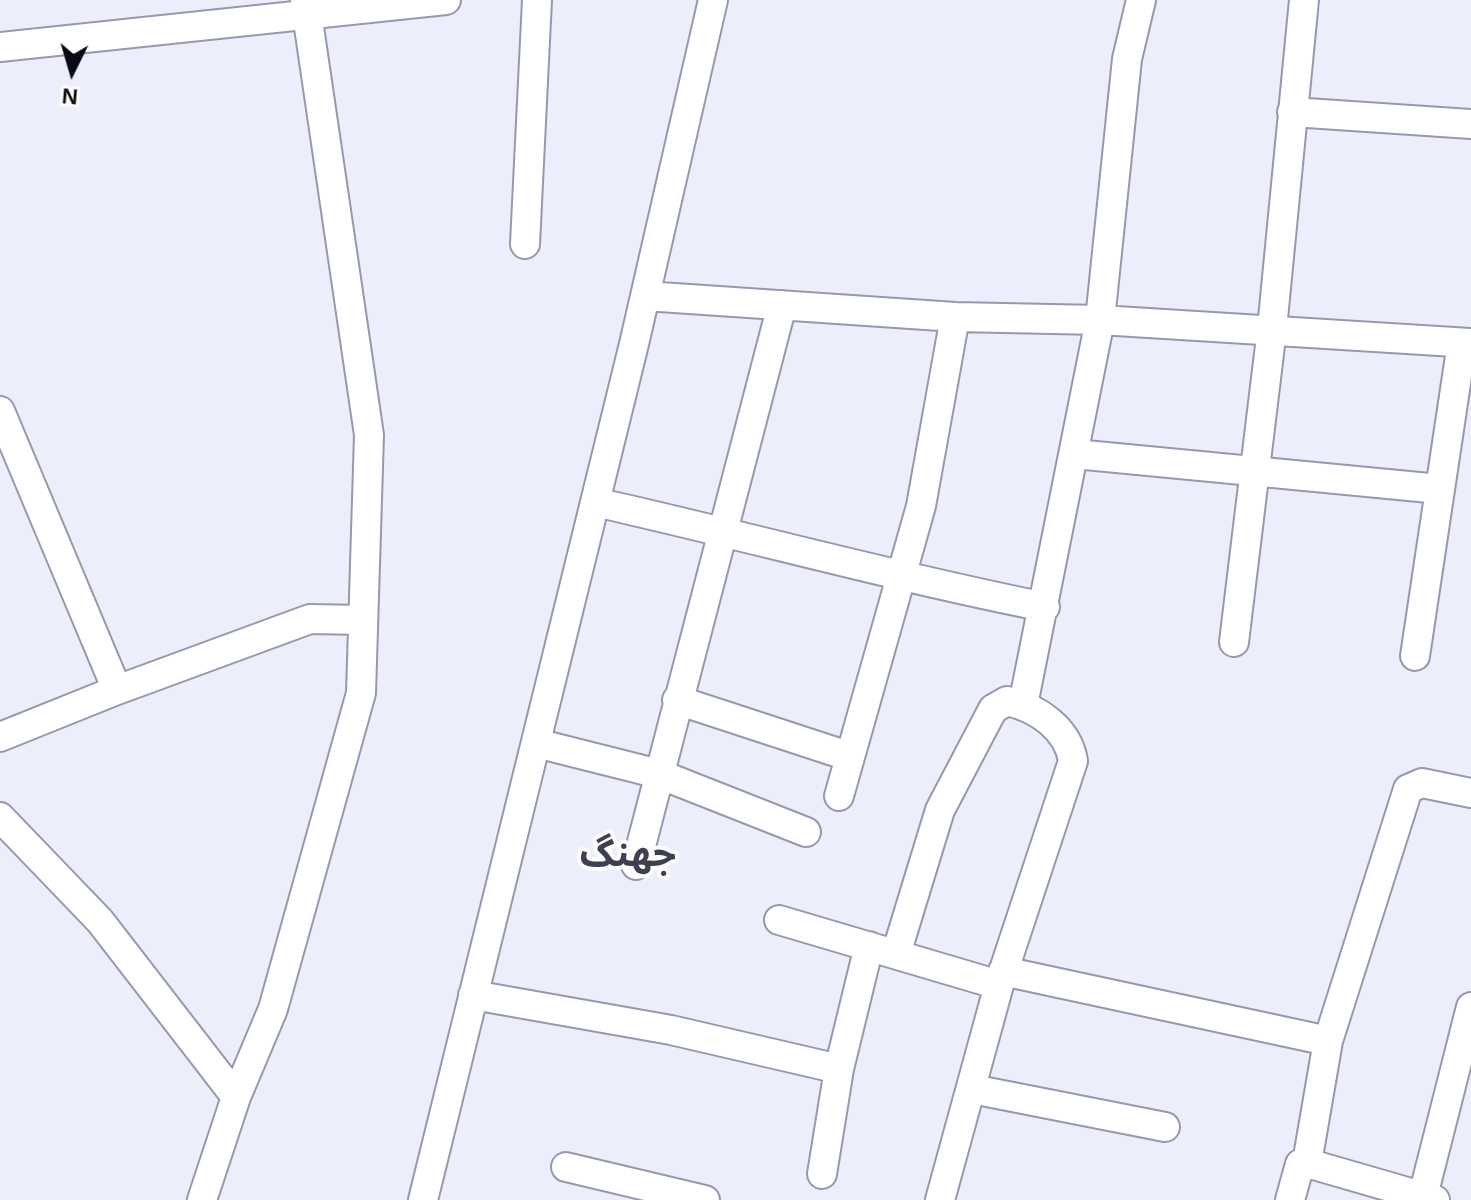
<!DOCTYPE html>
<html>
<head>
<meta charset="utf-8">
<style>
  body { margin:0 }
  #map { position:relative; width:1471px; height:1200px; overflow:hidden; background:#edeefc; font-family:Helvetica,sans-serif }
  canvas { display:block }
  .north { position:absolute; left:32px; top:32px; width:80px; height:80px; -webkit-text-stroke:6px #fcfcfc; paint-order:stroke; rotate:185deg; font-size:22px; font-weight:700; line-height:32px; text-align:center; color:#0a0b12 }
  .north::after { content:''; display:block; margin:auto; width:28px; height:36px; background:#0a0b12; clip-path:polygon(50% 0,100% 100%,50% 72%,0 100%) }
</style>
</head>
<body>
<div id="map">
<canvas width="1471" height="1200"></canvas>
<div class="north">N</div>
</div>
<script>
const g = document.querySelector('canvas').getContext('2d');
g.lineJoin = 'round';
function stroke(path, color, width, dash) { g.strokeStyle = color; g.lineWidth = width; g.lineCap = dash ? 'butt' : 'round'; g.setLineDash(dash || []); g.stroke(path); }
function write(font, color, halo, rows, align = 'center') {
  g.font = font + ' Helvetica,"Noto Sans Arabic",sans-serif'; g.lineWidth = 8; g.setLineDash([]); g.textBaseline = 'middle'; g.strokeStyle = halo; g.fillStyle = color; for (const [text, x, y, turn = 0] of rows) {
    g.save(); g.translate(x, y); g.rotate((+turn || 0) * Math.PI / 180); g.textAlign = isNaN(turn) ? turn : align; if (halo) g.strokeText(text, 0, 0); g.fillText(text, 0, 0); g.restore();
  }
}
const minor = new Path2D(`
  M 0,47 L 446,0
  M 1292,112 L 1471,124
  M 525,244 L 537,0
  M 645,296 L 955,317 L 1100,320 L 1471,343
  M 0,411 L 117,690 L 0,737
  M 1075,454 L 1440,489
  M 595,502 C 746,536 894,577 1045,607
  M 1234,642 L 1272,329 L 1304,0
  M 1415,656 L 1462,343
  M 117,690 L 310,619 L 363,620
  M 677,700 L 848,756
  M 1023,705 L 1100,320 L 1127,59 L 1141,0
  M 536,743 L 659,774 L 806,832
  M 839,796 L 921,506 L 955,317
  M 0,817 L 100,921 L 236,1097
  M 636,865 L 782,305
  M 779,920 L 999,985
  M 896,954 L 940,810 L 993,709 L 1007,701 C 1038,708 1068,729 1073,761 L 999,985 L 940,1200
  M 1003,971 L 1328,1041
  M 473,995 L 671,1030 L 839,1069
  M 972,1089 L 1165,1127
  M 1307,1163 L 1328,1041 L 1408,789 L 1422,783 L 1471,793
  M 566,1167 L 705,1200
  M 822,1174 L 839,1069 L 869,946
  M 1423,1196 L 1471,1007
  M 202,1200 L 236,1097 L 273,1009 L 361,693 L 369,435 L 305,0
  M 423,1200 L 634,344 L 713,0
  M 1290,1200 L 1300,1164 L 1307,1163 L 1435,1200`);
stroke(minor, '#9798af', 32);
stroke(minor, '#fff', 28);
write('bold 38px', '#3f3f53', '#fcfcfc', [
  ["جھنگ",628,856]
]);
</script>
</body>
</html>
